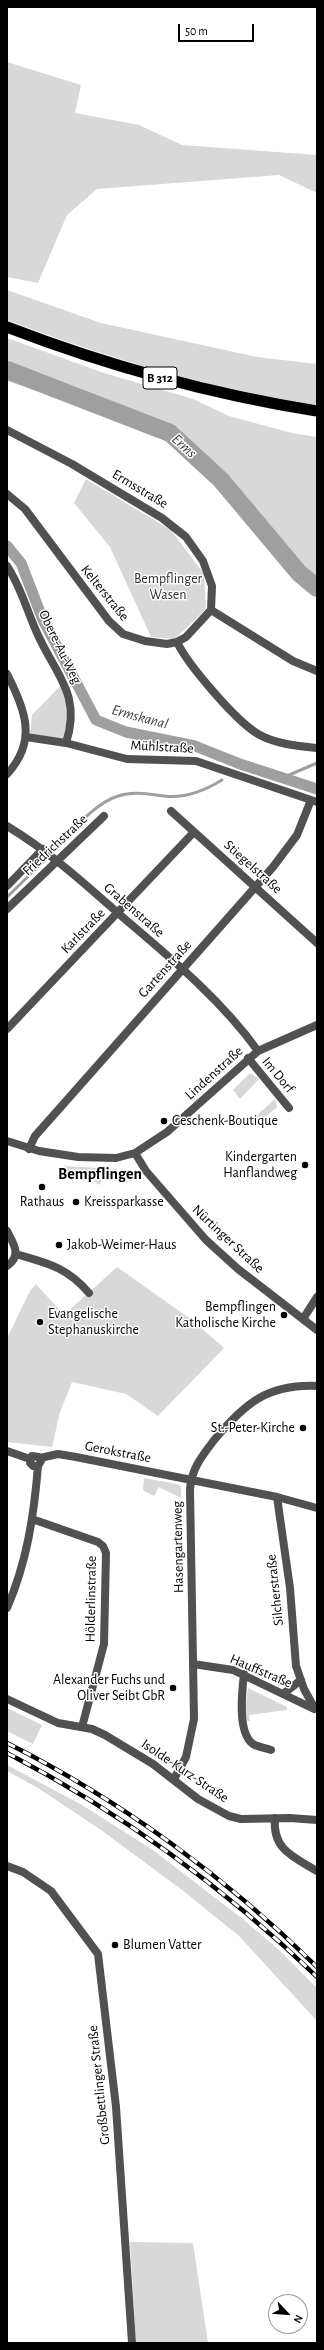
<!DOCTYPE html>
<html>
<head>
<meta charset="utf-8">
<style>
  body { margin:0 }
  #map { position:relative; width:324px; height:2350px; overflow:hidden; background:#fff; font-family:"Alegreya Sans",sans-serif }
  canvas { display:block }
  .frame { position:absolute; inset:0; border:8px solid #000; pointer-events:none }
  .north { position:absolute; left:268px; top:2294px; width:40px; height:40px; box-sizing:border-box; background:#fff; border:1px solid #999; border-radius:50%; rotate:116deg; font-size:11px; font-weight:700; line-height:16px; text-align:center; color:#000 }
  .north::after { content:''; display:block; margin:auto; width:14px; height:18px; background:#000; clip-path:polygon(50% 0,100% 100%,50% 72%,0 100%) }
  .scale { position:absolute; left:178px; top:24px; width:76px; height:18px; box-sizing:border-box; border:2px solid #000; border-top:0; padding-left:5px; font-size:12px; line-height:14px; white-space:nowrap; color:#000; -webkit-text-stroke:3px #fff; paint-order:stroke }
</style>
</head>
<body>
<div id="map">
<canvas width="324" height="2350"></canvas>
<div class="frame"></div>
<div class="north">N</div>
<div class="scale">50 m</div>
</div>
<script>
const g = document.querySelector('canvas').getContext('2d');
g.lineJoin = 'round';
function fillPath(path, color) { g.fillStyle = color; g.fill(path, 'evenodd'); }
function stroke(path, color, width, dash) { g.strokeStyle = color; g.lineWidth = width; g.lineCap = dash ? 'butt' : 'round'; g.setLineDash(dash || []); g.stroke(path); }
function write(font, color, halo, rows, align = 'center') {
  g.font = font + ' "Alegreya Sans",sans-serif'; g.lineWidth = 3; g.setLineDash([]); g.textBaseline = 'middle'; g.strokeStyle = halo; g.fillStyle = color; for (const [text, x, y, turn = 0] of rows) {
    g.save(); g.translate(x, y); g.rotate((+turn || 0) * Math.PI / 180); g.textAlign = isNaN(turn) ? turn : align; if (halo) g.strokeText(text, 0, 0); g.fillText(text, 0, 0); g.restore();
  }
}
fillPath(new Path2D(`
  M 7,62 L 81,85 L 75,113 L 139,125 L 182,145 L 317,155 L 317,193 L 279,175 L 97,189 L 67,215 L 38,283 L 7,277 Z
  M 7,290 L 101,323 L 257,357 L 317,364 L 317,405 C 210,389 108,358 7,320 Z
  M 7,338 L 104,373 L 193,399 L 229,416 L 292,433 L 317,437 L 317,580 L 286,552 L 214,474 L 174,436 L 7,381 Z
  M 86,479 L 171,530 L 204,574 L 206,609 L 175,639 L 151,637 L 110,547 L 74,503 Z
  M 61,685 C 69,705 67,719 64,739 L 30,735 L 32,715 Z
  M 250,1073 L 259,1079 L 240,1099 L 233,1090 Z
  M 275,1099 L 277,1107 L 260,1122 L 255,1117 Z
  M 63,1166 L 118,1169 L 103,1179 L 99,1185 L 88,1175 L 69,1174 Z
  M 117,1267 L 192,1320 L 224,1348 L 158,1416 L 126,1394 L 72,1382 L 60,1412 L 52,1447 L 7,1442 L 7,1338 L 30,1291 L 36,1284 L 64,1315 Z
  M 144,1478 L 177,1484 L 181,1487 L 181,1498 L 159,1487 L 154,1496 L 143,1490 Z
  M 248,1688 L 287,1707 L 287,1710 L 249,1715 L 250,1721 L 247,1721 L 245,1710 Z
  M 7,1708 L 42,1725 L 33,1744 L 7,1731 Z
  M 7,1765 L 82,1805 L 153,1850 L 244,1920 L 278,1949 L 317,1988 L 317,2021 L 239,1936 L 182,1890 L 101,1830 L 38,1788 L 7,1771 Z
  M 130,2242 L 193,2243 L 208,2343 L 136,2343 Z`), '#d8d8d8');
stroke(new Path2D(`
  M 282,778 L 317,763
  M 55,850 C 72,832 93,804 118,796 C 133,791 148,794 164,796 C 185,799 204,791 222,780
  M 7,897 L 45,860`), '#9f9f9f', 3);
stroke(new Path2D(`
  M 7,546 L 21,563 L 43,620 L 96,720 L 126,732 L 195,746 L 240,764 L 317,789`), '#9f9f9f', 11);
stroke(new Path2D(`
  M 7,370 L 170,433 L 221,480 L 299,573 L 317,588`), '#9f9f9f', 18);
const trunk = new Path2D(`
  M 7,327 C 108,366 210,394 317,411`);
stroke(trunk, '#dbdbdb', 12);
stroke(new Path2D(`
  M 7,430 L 72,464 L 162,518 L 186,537 L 203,561 L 212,586 L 211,610 L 186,637 L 177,642 L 167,644 L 145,641 L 123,634 L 109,621 L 25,509 L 7,494
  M 7,566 C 21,587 27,611 37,633 C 55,674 82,694 66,743
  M 211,610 L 293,661 L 317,671
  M 177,642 C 188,665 236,721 258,734 C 275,744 298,746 317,748
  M 7,674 C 25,709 38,741 7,774
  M 26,737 L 66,743 L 127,759 L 196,761 L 317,802
  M 171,811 L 317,943
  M 7,826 C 53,854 86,885 126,920 C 173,960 222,1001 258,1051
  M 7,886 L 43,849
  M 7,909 L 104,816
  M 7,1029 L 194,832
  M 248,1058 L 289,1108
  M 29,1149 L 35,1136 L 59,1109 L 273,867 L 297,835 L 311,800
  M 7,1231 C 14,1244 22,1256 7,1266
  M 16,1254 C 47,1263 67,1267 89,1293
  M 303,1319 L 317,1297
  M 7,1451 L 30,1459
  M 40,1458 L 58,1454 L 76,1457 L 277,1497 L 317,1508
  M 277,1497 L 290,1588 L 296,1666 L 304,1689 L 315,1709
  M 32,1519 L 98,1542 L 103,1546 L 106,1553 L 104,1644 L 82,1727
  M 7,1608 C 27,1562 34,1515 38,1466 L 41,1461 L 39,1457 L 32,1456 L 30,1463 L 33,1466 L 38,1466
  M 193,1664 L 233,1670 L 314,1709
  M 244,1674 C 242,1691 237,1733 253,1744 C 258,1747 265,1748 271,1750
  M 283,1694 L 301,1680
  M 7,1699 L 58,1723 L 92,1729 L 105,1735 L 153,1764 L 198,1799 L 229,1816 L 241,1819 L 290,1818 L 317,1820
  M 174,1779 L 186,1757 L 194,1719 L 190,1490 C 191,1469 202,1456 215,1439 C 245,1403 268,1384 317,1386
  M 275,1818 C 272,1850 294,1857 317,1871
  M 7,1866 L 23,1872 L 51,1891 L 98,1954 L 116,2107 L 132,2343`), '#515151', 8);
stroke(new Path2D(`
  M 7,1141 L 39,1151 L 78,1157 L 116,1158 L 135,1153 L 167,1132 L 258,1051 L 317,1025
  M 135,1153 L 146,1171 L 206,1240 L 238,1269 L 317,1330`), '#515151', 8);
stroke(trunk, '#000', 11);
const rail = new Path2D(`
  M 7,1743 C 120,1800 227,1878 317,1967
  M 7,1753 C 120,1812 225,1888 317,1977`);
stroke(rail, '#000', 4.5);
stroke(rail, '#fff', 3, [9]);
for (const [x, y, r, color] of [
  [164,1121,4,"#000"],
  [305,1165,4,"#000"],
  [42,1187,4,"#000"],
  [76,1202,4,"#000"],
  [59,1245,4,"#000"],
  [284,1315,4,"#000"],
  [40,1322,4,"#000"],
  [303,1428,4,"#000"],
  [173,1688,4,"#000"],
  [115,1945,4,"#000"]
]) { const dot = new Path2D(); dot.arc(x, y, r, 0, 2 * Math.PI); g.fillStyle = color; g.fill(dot); stroke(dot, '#fff', 1.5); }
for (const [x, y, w] of [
  [160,378,34]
]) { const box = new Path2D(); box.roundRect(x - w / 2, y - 11, w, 22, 3); g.fillStyle = '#fff'; g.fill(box); stroke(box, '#000', 1); }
write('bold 13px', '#000', null, [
  ["B 312",160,378]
]);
write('14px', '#000', '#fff', [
  ["Ermsstraße",140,489,31],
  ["Kelterstraße",105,593,51],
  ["Obere-Au-Weg",60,647,64],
  ["Mühlstraße",162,747,3],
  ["Friedrichstraße",55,845,-43],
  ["Stiegelstraße",253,867,42],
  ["Grabenstraße",134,910,41],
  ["Karlstraße",83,931,-46],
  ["Gartenstraße",165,969,-48],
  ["Lindenstraße",214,1073,-42],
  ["Im Dorf",278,1075,50],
  ["Nürtinger Straße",228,1239,43],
  ["Gerokstraße",118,1452,11],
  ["Hasengartenweg",178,1547,-91],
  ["Silcherstraße",275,1590,-96],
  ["Hölderlinstraße",91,1599,-89],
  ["Hauffstraße",261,1671,23],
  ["Isolde-Kurz-Straße",185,1771,34],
  ["Großbettlinger Straße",99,2085,-96]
]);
write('14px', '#2f2f2f', '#fff', [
  ["Bempflinger",168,579],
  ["Wasen",168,595]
]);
write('14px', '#000', '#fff', [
  ["Geschenk-Boutique",172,1121],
  ["Kindergarten",297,1157,"right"],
  ["Hanflandweg",297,1173,"right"],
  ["Rathaus",42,1202,"center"],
  ["Kreissparkasse",84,1202],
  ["Jakob-Weimer-Haus",67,1245],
  ["Bempflingen",276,1307,"right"],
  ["Katholische Kirche",276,1323,"right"],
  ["Evangelische",48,1314],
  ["Stephanuskirche",48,1330],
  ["St.-Peter-Kirche",295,1428,"right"],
  ["Alexander Fuchs und",165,1680,"right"],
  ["Oliver Seibt GbR",165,1696,"right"],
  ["Blumen Vatter",123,1945]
], 'left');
write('italic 15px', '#404040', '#fff', [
  ["Erms",184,446,42],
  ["Ermskanal",140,717,15]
]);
write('bold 16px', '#000', '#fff', [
  ["Bempflingen",100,1174]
]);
</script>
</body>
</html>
